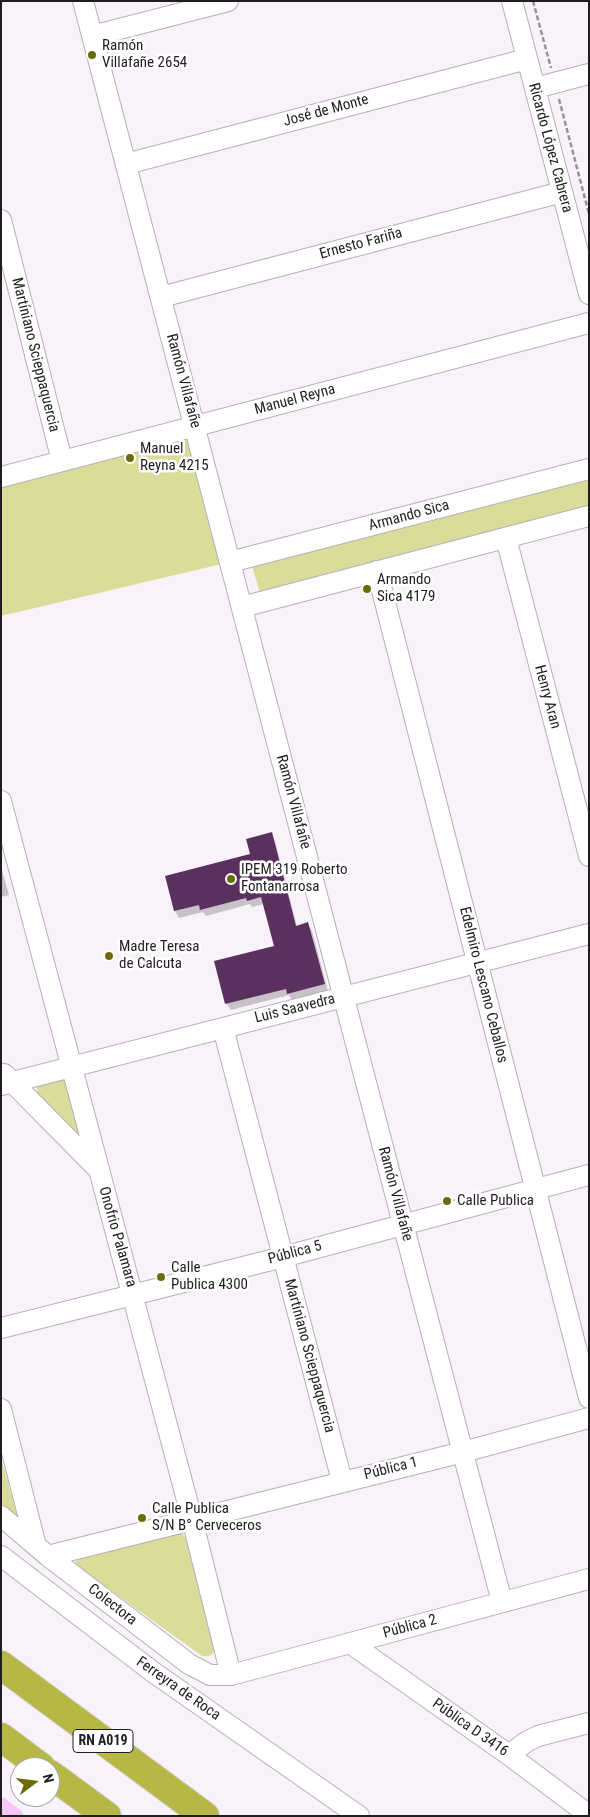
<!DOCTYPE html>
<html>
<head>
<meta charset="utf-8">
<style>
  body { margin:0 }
  #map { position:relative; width:590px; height:1817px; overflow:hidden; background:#faf2fb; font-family:"Roboto Condensed",sans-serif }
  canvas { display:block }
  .frame { position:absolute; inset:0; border:2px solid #201d20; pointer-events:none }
  .north { position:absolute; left:10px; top:1757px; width:50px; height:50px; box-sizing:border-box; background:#fff; border:1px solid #a6a5a6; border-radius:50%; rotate:75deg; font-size:14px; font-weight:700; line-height:20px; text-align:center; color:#201d20 }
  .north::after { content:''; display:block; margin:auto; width:18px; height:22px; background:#6b6b09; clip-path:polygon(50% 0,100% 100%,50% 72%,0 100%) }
</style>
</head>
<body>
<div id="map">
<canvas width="590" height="1817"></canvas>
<div class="frame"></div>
<div class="north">N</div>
</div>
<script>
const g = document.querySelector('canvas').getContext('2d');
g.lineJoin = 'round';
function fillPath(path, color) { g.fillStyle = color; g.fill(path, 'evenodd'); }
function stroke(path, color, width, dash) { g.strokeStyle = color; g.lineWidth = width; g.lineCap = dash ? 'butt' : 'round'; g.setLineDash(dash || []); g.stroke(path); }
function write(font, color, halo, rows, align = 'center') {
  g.font = font + ' "Roboto Condensed",sans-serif'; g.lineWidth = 5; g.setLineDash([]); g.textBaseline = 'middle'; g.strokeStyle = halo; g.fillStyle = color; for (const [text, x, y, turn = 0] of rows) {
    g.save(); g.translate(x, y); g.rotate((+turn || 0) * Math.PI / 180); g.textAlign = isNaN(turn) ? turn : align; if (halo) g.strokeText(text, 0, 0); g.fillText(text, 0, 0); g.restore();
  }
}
fillPath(new Path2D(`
  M 194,426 L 230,562 L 1,616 L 1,477 Z
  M 589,475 L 589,508 L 261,596 L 252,566 Z
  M 64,1077 L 81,1133 L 74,1132 L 37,1093 L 37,1083 Z
  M 1,1457 L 18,1519 L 1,1504 Z
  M 181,1533 L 186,1538 L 215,1650 C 212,1656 209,1657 202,1656 L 77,1566 L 75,1563 L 77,1560 Z`), '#dadc9a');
fillPath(new Path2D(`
  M 271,834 L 275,841 L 297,926 L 308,924 L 312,931 L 328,991 L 292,1000 L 289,995 L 231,1010 L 227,1004 L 275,947 L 264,904 L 252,907 L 250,904 L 206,916 L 203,912 L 179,918 L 175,911 L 167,877 L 252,855 Z
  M 1,867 L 9,895 L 1,897 Z`), '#0003');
stroke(new Path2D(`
  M 1,1805 L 16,1816`), '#f6c5fa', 15);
fillPath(new Path2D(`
  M 272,832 L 296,926 L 308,922 L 325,984 L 287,994 L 286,989 L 225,1004 L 214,961 L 274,946 L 261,897 L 247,901 L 246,898 L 200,910 L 199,905 L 174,911 L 165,876 L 250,854 L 246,839 Z`), '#5a315e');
const minor = new Path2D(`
  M 83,1 L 502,1602
  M 512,1 L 589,294
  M 92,36 L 228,1
  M 535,88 L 589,74
  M 126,164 L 527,59
  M 1,220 L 62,461
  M 161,297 L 562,192
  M 1,477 L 589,323
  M 506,538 L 589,856
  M 230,562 L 589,469
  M 377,571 L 589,1398
  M 242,607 L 589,516
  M 1,801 L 192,1519 L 231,1675
  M 223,1028 L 342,1481
  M 4,1074 L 96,1167
  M 1,1085 L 589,934
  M 1,1328 L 283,1257 L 589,1175
  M 1,1409 L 36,1546
  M 1,1516 L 48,1556 L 189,1664 L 210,1675 L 231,1675 L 589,1579
  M 1,1556 L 153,1672 L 359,1816
  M 48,1556 L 463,1452 L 589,1418
  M 350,1643 L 509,1755 L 589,1815
  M 509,1755 L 526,1742 L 538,1736 L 589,1723`);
const highway = new Path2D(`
  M 1,1665 L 205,1816
  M 1,1737 L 41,1767
  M 50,1774 L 107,1816`);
stroke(minor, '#b6afb7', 22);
stroke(highway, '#d2d2d2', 30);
stroke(new Path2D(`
  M 533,1 L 551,68
  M 559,99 L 589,214`), '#989298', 2.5, [5, 2.5]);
stroke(minor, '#fff', 20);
stroke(highway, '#b7b745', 28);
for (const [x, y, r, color] of [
  [92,55,5,"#6b6b09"],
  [130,458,5,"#6b6b09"],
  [367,589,5,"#6b6b09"],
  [231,879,5,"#6b6b09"],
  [109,956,5,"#6b6b09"],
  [447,1201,5,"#6b6b09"],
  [161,1277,5,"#6b6b09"],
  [142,1518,5,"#6b6b09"]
]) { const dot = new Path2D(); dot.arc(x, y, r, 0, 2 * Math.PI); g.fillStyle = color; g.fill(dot); stroke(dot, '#fff', 2); }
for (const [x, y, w] of [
  [103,1741,60]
]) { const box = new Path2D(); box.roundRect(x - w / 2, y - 11.5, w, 23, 4); g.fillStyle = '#fff'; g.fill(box); stroke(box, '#201d20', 1); }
write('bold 14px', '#201d20', null, [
  ["RN A019",103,1741]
]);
write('15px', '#201d20', '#fff', [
  ["Ramón",102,46],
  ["Villafañe 2654",102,63],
  ["Manuel",140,449],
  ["Reyna 4215",140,466],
  ["Armando",377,580],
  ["Sica 4179",377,597],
  ["IPEM 319 Roberto",241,870],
  ["Fontanarrosa",241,887],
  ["Madre Teresa",119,947],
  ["de Calcuta",119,964],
  ["Calle Publica",457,1201],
  ["Calle",171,1268],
  ["Publica 4300",171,1285],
  ["Calle Publica",152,1509],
  ["S/N B° Cerveceros",152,1526]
], 'left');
write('15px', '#201d20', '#fff', [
  ["José de Monte",326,111,-15],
  ["Ricardo López Cabrera",550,148,75],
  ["Ernesto Fariña",361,244,-15],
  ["Martíniano Scieppaquercia",35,355,76],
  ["Ramón Villafañe",183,381,75],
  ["Manuel Reyna",295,400,-15],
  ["Armando Sica",409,516,-15],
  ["Henry Aran",547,697,75],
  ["Ramón Villafañe",293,802,75],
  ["Edelmiro Lescano Ceballos",483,985,76],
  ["Luis Saavedra",295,1009,-14],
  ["Ramón Villafañe",395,1194,75],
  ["Onofrio Palamara",117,1237,74],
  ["Pública 5",295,1253,-15],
  ["Martíniano Scieppaquercia",309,1356,75],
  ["Pública 1",391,1469,-14],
  ["Colectora",112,1605,38],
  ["Pública 2",410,1627,-15],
  ["Ferreyra de Roca",178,1689,35],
  ["Pública D 3416",470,1728,35]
]);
</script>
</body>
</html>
